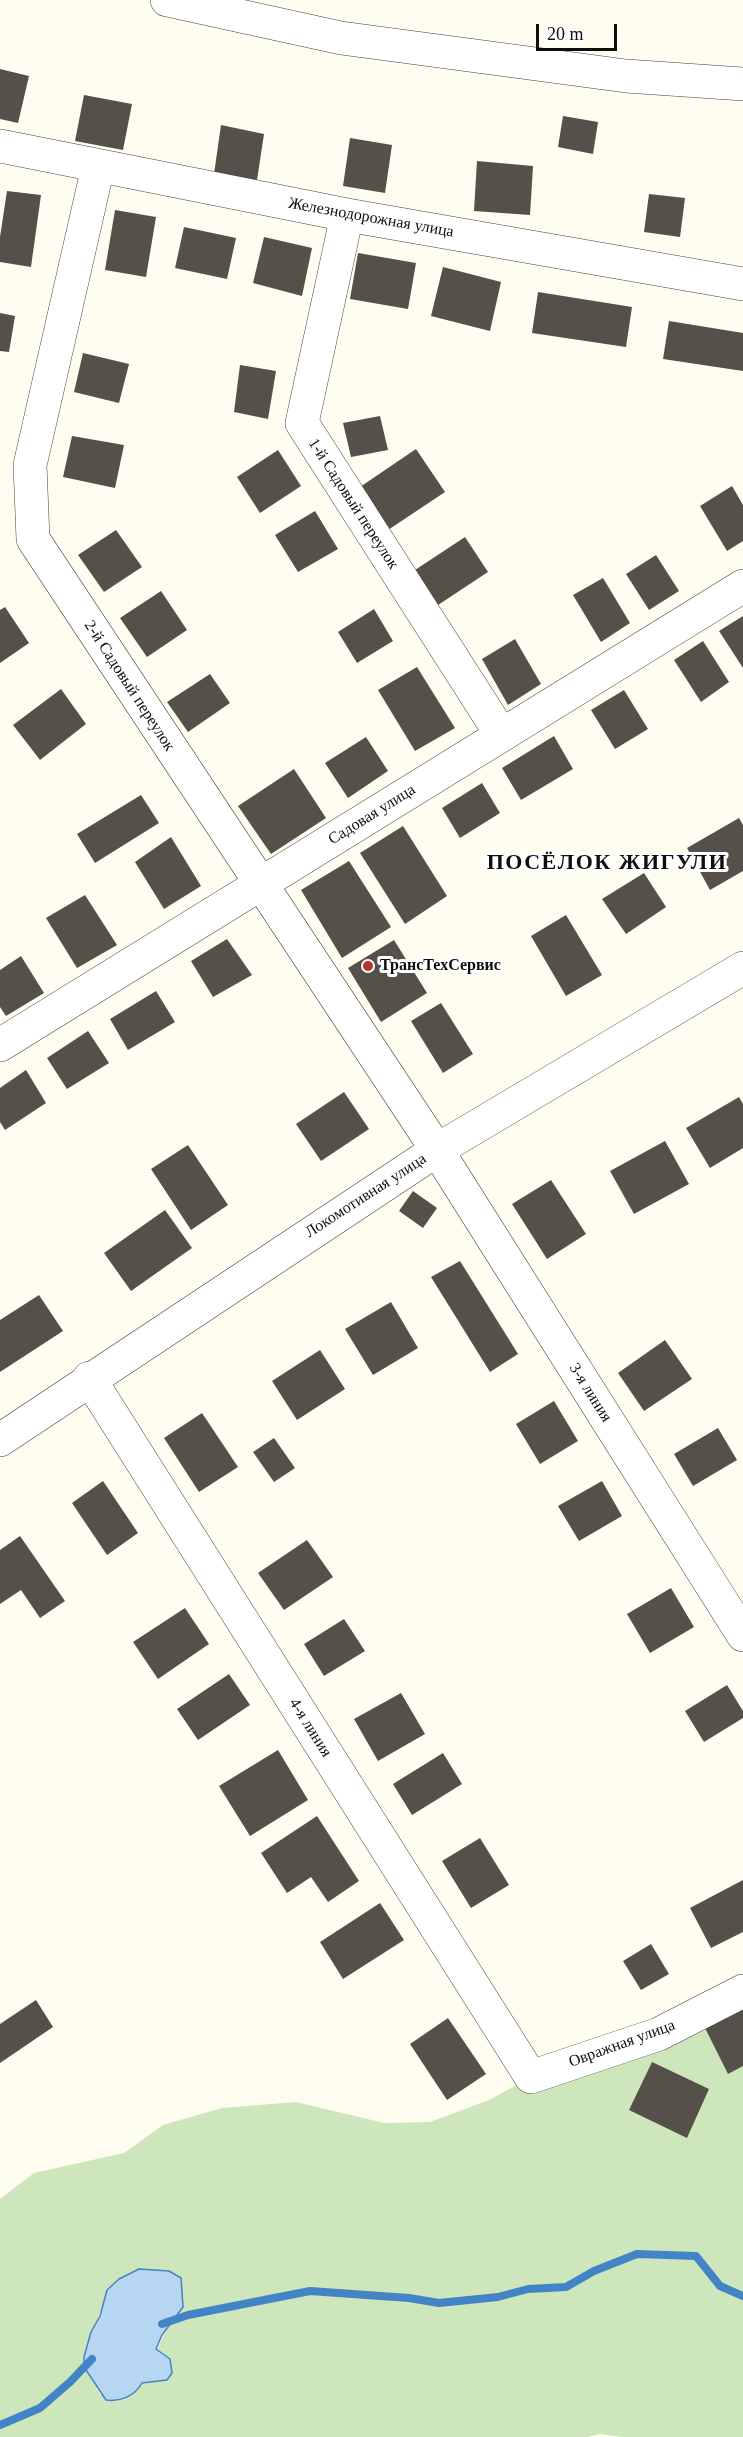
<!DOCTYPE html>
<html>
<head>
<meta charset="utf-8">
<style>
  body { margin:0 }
  #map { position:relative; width:743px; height:2437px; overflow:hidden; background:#fefdef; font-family:Georgia,serif }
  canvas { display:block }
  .scale { position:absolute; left:536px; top:24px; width:81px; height:27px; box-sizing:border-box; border:3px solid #0e0e0e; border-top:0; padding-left:8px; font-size:18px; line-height:21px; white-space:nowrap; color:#0e0e0e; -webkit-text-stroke:4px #fff; paint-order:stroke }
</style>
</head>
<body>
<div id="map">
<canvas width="743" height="2437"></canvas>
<div class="scale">20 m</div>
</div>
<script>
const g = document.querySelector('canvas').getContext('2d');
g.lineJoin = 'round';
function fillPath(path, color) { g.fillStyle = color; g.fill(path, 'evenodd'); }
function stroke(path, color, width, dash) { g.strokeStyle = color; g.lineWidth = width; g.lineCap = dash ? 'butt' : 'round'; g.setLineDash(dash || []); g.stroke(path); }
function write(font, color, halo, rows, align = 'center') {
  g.font = font + ' Georgia,serif'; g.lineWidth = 6; g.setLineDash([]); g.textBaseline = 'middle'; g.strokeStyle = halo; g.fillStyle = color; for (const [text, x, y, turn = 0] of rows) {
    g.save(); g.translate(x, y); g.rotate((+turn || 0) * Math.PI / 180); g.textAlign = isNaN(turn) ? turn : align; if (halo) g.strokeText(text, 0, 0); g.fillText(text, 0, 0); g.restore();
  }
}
fillPath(new Path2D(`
  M 743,1991 L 743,2437 L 621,2437 L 600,2434 L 588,2437 L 0,2437 L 0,2199 L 34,2173 L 124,2153 L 163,2125 L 222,2108 L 296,2102 L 384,2123 L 430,2122 L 489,2100 L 531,2077 ZM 139,2269 L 183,2307 C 160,2337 156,2346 151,2383 L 141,2383 L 100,2394 L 84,2367 L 84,2357 C 98,2323 101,2286 139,2269 Z`), '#cde6bb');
const water = new Path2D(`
  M 139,2269 L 169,2271 L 181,2278 L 183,2307 L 162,2335 L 156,2349 L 170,2359 L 172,2373 L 167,2380 L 142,2383 C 135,2396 120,2402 106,2400 L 84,2367 L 84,2357 L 91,2332 L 100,2316 L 107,2290 L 119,2279 Z`);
fillPath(water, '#b7d6f2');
stroke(water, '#4284c5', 1.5);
stroke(new Path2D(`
  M 162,2324 L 188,2315 L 310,2291 L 409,2298 L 439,2303 L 498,2297 L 528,2289 L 566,2287 L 594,2271 L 637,2254 L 696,2256 L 720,2286 L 743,2296
  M 0,2425 L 40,2408 L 70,2382 L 92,2359`), '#4284c5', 8);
fillPath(new Path2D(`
  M 0,69 L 29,76 L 18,123 L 0,119 Z
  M 84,95 L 132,104 L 123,150 L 75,141 Z
  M 563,116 L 598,122 L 593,154 L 558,147 Z
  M 221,125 L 264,134 L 257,180 L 214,174 Z
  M 350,138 L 392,145 L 385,193 L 343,186 Z
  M 477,161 L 533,166 L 530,215 L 474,211 Z
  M 7,191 L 41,195 L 31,267 L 0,262 L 0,237 Z
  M 649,194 L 685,198 L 680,237 L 644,232 Z
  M 115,210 L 156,217 L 146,277 L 105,270 Z
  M 184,227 L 236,238 L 227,279 L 175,268 Z
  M 264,237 L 312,248 L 302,296 L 253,283 Z
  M 358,253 L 416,263 L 408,309 L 350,299 Z
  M 443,267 L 501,282 L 490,331 L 431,316 Z
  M 538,292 L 632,307 L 626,347 L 532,333 Z
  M 0,313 L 15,316 L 9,352 L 0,351 Z
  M 669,321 L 743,333 L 743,371 L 663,359 Z
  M 83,353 L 129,364 L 119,403 L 74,392 Z
  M 240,365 L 276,371 L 268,419 L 234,412 Z
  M 380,416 L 388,450 L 351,457 L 343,423 Z
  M 72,436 L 124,445 L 115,488 L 63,477 Z
  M 416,449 L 445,492 L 388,530 L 360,487 Z
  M 278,450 L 301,486 L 260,513 L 237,477 Z
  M 732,486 L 743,505 L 743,541 L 727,551 L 700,506 Z
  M 315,511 L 338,549 L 298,572 L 275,535 Z
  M 116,530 L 142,567 L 104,592 L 78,555 Z
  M 465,537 L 488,572 L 438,605 L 415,570 Z
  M 656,555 L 679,591 L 649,610 L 626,574 Z
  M 603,578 L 630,623 L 601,642 L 573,595 Z
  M 161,591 L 187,630 L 147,657 L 120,618 Z
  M 5,607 L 29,643 L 0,663 L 0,610 Z
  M 374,609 L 393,641 L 357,663 L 338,632 Z
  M 743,616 L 743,668 L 719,631 Z
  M 515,639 L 541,684 L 508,705 L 482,659 Z
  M 703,641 L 729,682 L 701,702 L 674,660 Z
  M 417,667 L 455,728 L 415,751 L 378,690 Z
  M 210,674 L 230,703 L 188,732 L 167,702 Z
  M 61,689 L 86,724 L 40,760 L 13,725 Z
  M 624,690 L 648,729 L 615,749 L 591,710 Z
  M 554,736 L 573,769 L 521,800 L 502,768 Z
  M 366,737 L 388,771 L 348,798 L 325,763 Z
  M 294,769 L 326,818 L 271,854 L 238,806 Z
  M 482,783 L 500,813 L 460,838 L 442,808 Z
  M 141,795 L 159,823 L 95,863 L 77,834 Z
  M 739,818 L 743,825 L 743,871 L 710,890 L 687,848 Z
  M 403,826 L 447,896 L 405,924 L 360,853 Z
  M 171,837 L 201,886 L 164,909 L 135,862 Z
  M 349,861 L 391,927 L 342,958 L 301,890 Z
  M 644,873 L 666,907 L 626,934 L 602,899 Z
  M 85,895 L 117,945 L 77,968 L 46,918 Z
  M 566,915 L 602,975 L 566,996 L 531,936 Z
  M 227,939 L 252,975 L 213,997 L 191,961 Z
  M 394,940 L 427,993 L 381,1022 L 348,968 Z
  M 21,956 L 44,993 L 6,1016 L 0,1007 L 0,970 Z
  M 156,991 L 175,1022 L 128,1050 L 110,1019 Z
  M 441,1003 L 473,1054 L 443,1073 L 411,1021 Z
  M 88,1031 L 109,1063 L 67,1089 L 47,1058 Z
  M 26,1070 L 46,1103 L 5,1130 L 0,1122 L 0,1088 Z
  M 344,1092 L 369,1129 L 321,1161 L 296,1124 Z
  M 739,1097 L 743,1104 L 743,1148 L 710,1168 L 686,1128 Z
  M 665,1141 L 689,1184 L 634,1214 L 610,1171 Z
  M 188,1145 L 228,1205 L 191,1230 L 151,1169 Z
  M 551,1180 L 586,1234 L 547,1259 L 512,1204 Z
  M 413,1191 L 437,1208 L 423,1228 L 399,1211 Z
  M 165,1210 L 192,1248 L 131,1291 L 104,1253 Z
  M 460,1261 L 518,1354 L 490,1372 L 431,1277 Z
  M 39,1295 L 63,1331 L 0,1372 L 0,1320 Z
  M 391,1302 L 418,1348 L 373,1375 L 345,1329 Z
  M 665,1340 L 692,1379 L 644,1411 L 618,1373 Z
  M 320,1350 L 345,1389 L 297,1420 L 272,1381 Z
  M 554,1401 L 578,1441 L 540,1464 L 516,1424 Z
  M 202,1413 L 238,1467 L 199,1492 L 164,1438 Z
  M 718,1428 L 737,1460 L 693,1486 L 674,1454 Z
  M 274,1438 L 295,1468 L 274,1482 L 253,1452 Z
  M 103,1481 L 138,1533 L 107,1555 L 72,1503 Z
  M 602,1481 L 622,1516 L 579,1541 L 558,1506 Z
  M 20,1536 L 65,1601 L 40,1618 L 21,1590 L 0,1604 L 0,1550 Z
  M 307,1540 L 333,1577 L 284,1610 L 258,1573 Z
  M 671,1588 L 694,1627 L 650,1653 L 627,1614 Z
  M 185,1608 L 209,1644 L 158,1679 L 133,1642 Z
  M 344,1619 L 365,1651 L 324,1676 L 304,1644 Z
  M 229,1674 L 250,1705 L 198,1740 L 177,1709 Z
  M 727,1685 L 743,1711 L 743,1718 L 704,1742 L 685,1711 Z
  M 401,1693 L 425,1734 L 378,1761 L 354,1719 Z
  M 278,1750 L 308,1800 L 250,1836 L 219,1786 Z
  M 443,1753 L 462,1784 L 412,1815 L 393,1784 Z
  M 317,1816 L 359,1881 L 328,1902 L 311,1877 L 287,1893 L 261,1853 Z
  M 480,1838 L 509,1885 L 471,1908 L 442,1861 Z
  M 743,1880 L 743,1932 L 711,1948 L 690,1908 Z
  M 380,1903 L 404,1940 L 343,1979 L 320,1942 Z
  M 651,1944 L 669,1974 L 641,1990 L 623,1961 Z
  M 36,2000 L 53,2027 L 0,2063 L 0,2024 Z
  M 743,2004 L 743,2066 L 728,2074 L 703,2024 Z
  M 448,2018 L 486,2074 L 447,2100 L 410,2044 Z
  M 652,2062 L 709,2089 L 687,2138 L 629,2110 Z`), '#56504b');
const minor = new Path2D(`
  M 167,0 L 341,38 L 626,76 L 743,84
  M 0,146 L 347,215 L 743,284
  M 98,167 L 30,465 L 33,539 L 437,1150 L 743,1635
  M 347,215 L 302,423 L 501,734
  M 0,1045 L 743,586
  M 89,1378 L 531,2077 L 659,2034 L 743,1991
  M 0,1440 L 437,1150 L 743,968`);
stroke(minor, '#414141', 34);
stroke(minor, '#fff', 33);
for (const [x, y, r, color] of [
  [368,966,6,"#b5342e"]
]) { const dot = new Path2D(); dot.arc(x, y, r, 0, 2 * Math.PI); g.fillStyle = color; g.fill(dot); stroke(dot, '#fff', 2); }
write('16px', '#0e0e0e', '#fff', [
  ["Железнодорожная улица",371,218,10],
  ["1-й Садовый переулок",353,504,57],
  ["2-й Садовый переулок",129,686,57],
  ["Садовая улица",372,815,-32],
  ["Локомотивная улица",366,1196,-33],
  ["3-я линия",590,1393,58],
  ["4-я линия",310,1728,58],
  ["Овражная улица",622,2044,-20]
]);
write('bold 16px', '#0e0e0e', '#fff', [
  ["ТрансТехСервис",380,966]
], 'left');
g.letterSpacing = '1.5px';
write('bold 22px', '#0e0e0e', '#fff', [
  ["ПОСЁЛОК ЖИГУЛИ",607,863]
]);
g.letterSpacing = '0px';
</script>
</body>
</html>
